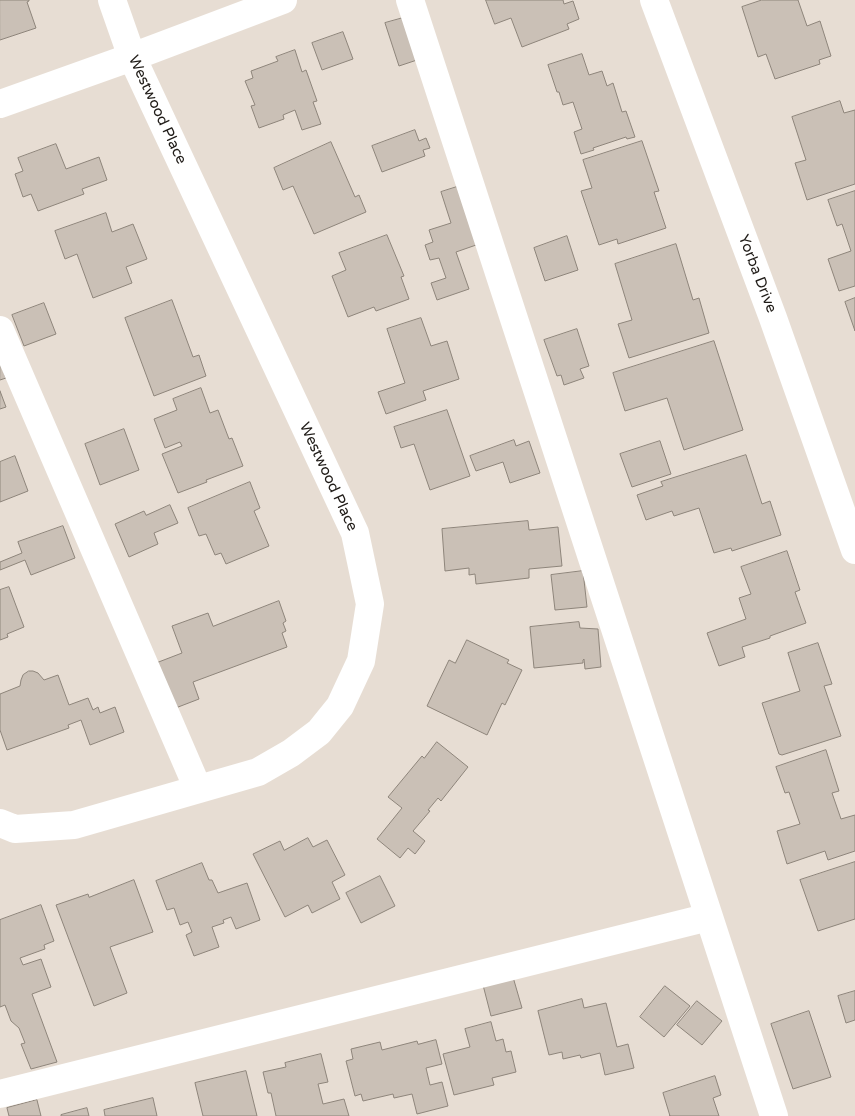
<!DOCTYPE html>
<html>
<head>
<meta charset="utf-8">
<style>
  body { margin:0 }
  canvas { display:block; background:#e7ddd3 }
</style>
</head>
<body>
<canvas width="855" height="1116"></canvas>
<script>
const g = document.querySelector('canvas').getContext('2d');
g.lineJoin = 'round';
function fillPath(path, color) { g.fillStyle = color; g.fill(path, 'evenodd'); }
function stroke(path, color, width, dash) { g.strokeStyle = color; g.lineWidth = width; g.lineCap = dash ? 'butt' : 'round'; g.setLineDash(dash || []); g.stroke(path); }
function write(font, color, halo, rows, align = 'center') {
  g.font = font + ' "Varela Round",sans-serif'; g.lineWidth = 4; g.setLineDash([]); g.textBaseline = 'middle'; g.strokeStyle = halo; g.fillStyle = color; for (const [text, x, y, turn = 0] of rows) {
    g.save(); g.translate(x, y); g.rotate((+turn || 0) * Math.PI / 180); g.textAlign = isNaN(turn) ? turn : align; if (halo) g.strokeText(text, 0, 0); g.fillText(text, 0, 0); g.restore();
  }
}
const building = new Path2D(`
  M 0,0 L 29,0 L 29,1 L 27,2 L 36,28 L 0,40 Z
  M 486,0 L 563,0 L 564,4 L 573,1 L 579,19 L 567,24 L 569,29 L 522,47 L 511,18 L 495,24 Z
  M 762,0 L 798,0 L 807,26 L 820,21 L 831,56 L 819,60 L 820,64 L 775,79 L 766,54 L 758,57 L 742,7 Z
  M 403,18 L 417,60 L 399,66 L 385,23 Z
  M 343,32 L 353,59 L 322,70 L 312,43 Z
  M 295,50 L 302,72 L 306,70 L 317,101 L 313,102 L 321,124 L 302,130 L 295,110 L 283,115 L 284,119 L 259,128 L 251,106 L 255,105 L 245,81 L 253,78 L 251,71 L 278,61 L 276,57 Z
  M 582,54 L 589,75 L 602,71 L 607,86 L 613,83 L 622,112 L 626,111 L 635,137 L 627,139 L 626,137 L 593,148 L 594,150 L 581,154 L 574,132 L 582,129 L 573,102 L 563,105 L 559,92 L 557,92 L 548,65 Z
  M 840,101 L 844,113 L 855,110 L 855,184 L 807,200 L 795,163 L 806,160 L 792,117 Z
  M 415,130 L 419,141 L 426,138 L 430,148 L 423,150 L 425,156 L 382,172 L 372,146 Z
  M 642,141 L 659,191 L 654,192 L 666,228 L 618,244 L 617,239 L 599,245 L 581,191 L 592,188 L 583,160 Z
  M 331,142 L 355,197 L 359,195 L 366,212 L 314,234 L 293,186 L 283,190 L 274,168 Z
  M 56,144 L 66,169 L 99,157 L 107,180 L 82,189 L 84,194 L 38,211 L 31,194 L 23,197 L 15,174 L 23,171 L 18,158 Z
  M 460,186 L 479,244 L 456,252 L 469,289 L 437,300 L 431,283 L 446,278 L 439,258 L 430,260 L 425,245 L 433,242 L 429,230 L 451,223 L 441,192 Z
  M 855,191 L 855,286 L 839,291 L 828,259 L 851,251 L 842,224 L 837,226 L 828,200 Z
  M 106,213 L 112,232 L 133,224 L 147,259 L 126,267 L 132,283 L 93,298 L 77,254 L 65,259 L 55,231 Z
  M 387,235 L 404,276 L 401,277 L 409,299 L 376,311 L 374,307 L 348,317 L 332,276 L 346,270 L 339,253 Z
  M 567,236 L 578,270 L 545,281 L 534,248 Z
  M 676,244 L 693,300 L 699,298 L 709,333 L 629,358 L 618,324 L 632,320 L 615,264 Z
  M 855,298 L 855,331 L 845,302 Z
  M 172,300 L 193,357 L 199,355 L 206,376 L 154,396 L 125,318 Z
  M 44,303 L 56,334 L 24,346 L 12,315 Z
  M 421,318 L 431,346 L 447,341 L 459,379 L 423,391 L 426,400 L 386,414 L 378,392 L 405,383 L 387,329 Z
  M 577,329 L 589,366 L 580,369 L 584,378 L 564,385 L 561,375 L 557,376 L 544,340 Z
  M 714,341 L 743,430 L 684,450 L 667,398 L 625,411 L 613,373 Z
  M 0,361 L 6,378 L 0,380 Z
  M 201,388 L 210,413 L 218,410 L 229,439 L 232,438 L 243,466 L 206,480 L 207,482 L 178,493 L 162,454 L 182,446 L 180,442 L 165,448 L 154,419 L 177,410 L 173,399 Z
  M 0,391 L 6,407 L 0,409 Z
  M 447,410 L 470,476 L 430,490 L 414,444 L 401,448 L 394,427 Z
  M 124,429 L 139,470 L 100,485 L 85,444 Z
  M 514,440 L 516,446 L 529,441 L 540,473 L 510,483 L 503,462 L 476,471 L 470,456 Z
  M 660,441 L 671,474 L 632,487 L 620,454 Z
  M 746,455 L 762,504 L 770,501 L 781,535 L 732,551 L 731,548 L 714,553 L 699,508 L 674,516 L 672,511 L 646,520 L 637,495 L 663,486 L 661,482 Z
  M 15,456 L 28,491 L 0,502 L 0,462 Z
  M 250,482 L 260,508 L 254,511 L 269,546 L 226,564 L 221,553 L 215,555 L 206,534 L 199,536 L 188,508 Z
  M 170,505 L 178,523 L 154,533 L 158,544 L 129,557 L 115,524 L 144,511 L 146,515 Z
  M 528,521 L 529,530 L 558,527 L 562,566 L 529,569 L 529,578 L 476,584 L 475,574 L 469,575 L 469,568 L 445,571 L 442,529 Z
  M 63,526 L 75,558 L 31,575 L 25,560 L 0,570 L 0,562 L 22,553 L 18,542 Z
  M 787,551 L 800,590 L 795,592 L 806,623 L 770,636 L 770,638 L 742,647 L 745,657 L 719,666 L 707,633 L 746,619 L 739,598 L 751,594 L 741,567 Z
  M 583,571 L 587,607 L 555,610 L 551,575 Z
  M 9,587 L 24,627 L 7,634 L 8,637 L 0,640 L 0,590 Z
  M 279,601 L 286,621 L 283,623 L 286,631 L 282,633 L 287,647 L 193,682 L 199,699 L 173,709 L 156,663 L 182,653 L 172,626 L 208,613 L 213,626 Z
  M 579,622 L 580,628 L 598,629 L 601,667 L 585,669 L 584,659 L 583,660 L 583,663 L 534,668 L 530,627 Z
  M 467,640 L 509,660 L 507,663 L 522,670 L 505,705 L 502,703 L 487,735 L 427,706 L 449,660 L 455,663 Z
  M 818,643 L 832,684 L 824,686 L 841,736 L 782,755 L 779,754 L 762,703 L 800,691 L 788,653 Z
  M 29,671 L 33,671 L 38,673 L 44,680 L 58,675 L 69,705 L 88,698 L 93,710 L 98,707 L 100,713 L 115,707 L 124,732 L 90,745 L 81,720 L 68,725 L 69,728 L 7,750 L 0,730 L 0,694 L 20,686 L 21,680 L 23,675 Z
  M 437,742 L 468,767 L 441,801 L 438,798 L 428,810 L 430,811 L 413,831 L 425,841 L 415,854 L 408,848 L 400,858 L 377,839 L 402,808 L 388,797 L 422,756 L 424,758 Z
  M 826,750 L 839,791 L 832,793 L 841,819 L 855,815 L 855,851 L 828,860 L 825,851 L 787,864 L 777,831 L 800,824 L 789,792 L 785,793 L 776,767 Z
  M 308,838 L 313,847 L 327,840 L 345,875 L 332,882 L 340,899 L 312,913 L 308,905 L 285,917 L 253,854 L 280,841 L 284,850 Z
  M 855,862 L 855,919 L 818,931 L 800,880 Z
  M 202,863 L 209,880 L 212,880 L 218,893 L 247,883 L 260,920 L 236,929 L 231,917 L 223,920 L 224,923 L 212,927 L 219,947 L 194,956 L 186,935 L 192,932 L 188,922 L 180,925 L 174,908 L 167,910 L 156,881 Z
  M 380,876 L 395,906 L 361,923 L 346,893 Z
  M 134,880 L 153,932 L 110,947 L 127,993 L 94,1006 L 56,905 L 88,894 L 89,897 Z
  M 41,905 L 54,941 L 44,945 L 45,949 L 20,958 L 23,965 L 41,959 L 51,987 L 32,994 L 57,1062 L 31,1069 L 21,1044 L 25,1043 L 19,1028 L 11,1021 L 5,1005 L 0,1007 L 0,920 Z
  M 513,977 L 522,1008 L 491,1016 L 483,985 Z
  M 665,986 L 690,1006 L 664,1037 L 640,1017 Z
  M 855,991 L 855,1020 L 846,1023 L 838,996 Z
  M 582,999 L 584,1008 L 606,1003 L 617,1047 L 628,1044 L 634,1068 L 605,1075 L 600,1053 L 581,1058 L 580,1055 L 563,1059 L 562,1052 L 549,1055 L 538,1011 Z
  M 697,1001 L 722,1021 L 702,1045 L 677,1025 Z
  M 809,1011 L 831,1077 L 793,1089 L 771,1024 Z
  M 491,1022 L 496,1041 L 503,1039 L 506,1052 L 511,1051 L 516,1072 L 492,1078 L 494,1085 L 454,1095 L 443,1054 L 470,1047 L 465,1029 Z
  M 436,1040 L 442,1064 L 426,1068 L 430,1085 L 442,1082 L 448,1106 L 417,1114 L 412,1094 L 394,1098 L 393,1094 L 363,1101 L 361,1094 L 355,1096 L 346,1061 L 353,1059 L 351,1049 L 380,1042 L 382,1050 L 417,1041 L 418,1044 Z
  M 321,1054 L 328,1082 L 318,1084 L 323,1104 L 344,1099 L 349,1116 L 276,1116 L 271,1093 L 268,1093 L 263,1072 L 286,1067 L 285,1063 Z
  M 246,1071 L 257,1116 L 203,1116 L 195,1083 Z
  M 715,1076 L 721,1095 L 713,1098 L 719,1116 L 669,1116 L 670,1116 L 663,1093 Z
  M 153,1098 L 157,1116 L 105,1116 L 104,1110 Z
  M 37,1100 L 41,1116 L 9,1116 L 7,1108 Z
  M 87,1108 L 89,1116 L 61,1116 L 61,1115 Z`);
fillPath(building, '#cac0b6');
stroke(building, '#8e857b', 1);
stroke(new Path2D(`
  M 410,0 L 774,1116
  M 654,0 L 773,318 L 855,550
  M 0,104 L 132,57 L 283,0
  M 0,330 L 198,789
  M 0,823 L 15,829 L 74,825 L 258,772 L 291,753 L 319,732 L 340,706 L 361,661 L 370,604 L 355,533 L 132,57 L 112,0
  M 0,1094 L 709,917`), '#fff', 28);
write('15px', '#201c18', '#fff', [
  ["Westwood Place",157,110,65],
  ["Yorba Drive",757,274,69],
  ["Westwood Place",328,477,65]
]);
</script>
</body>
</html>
